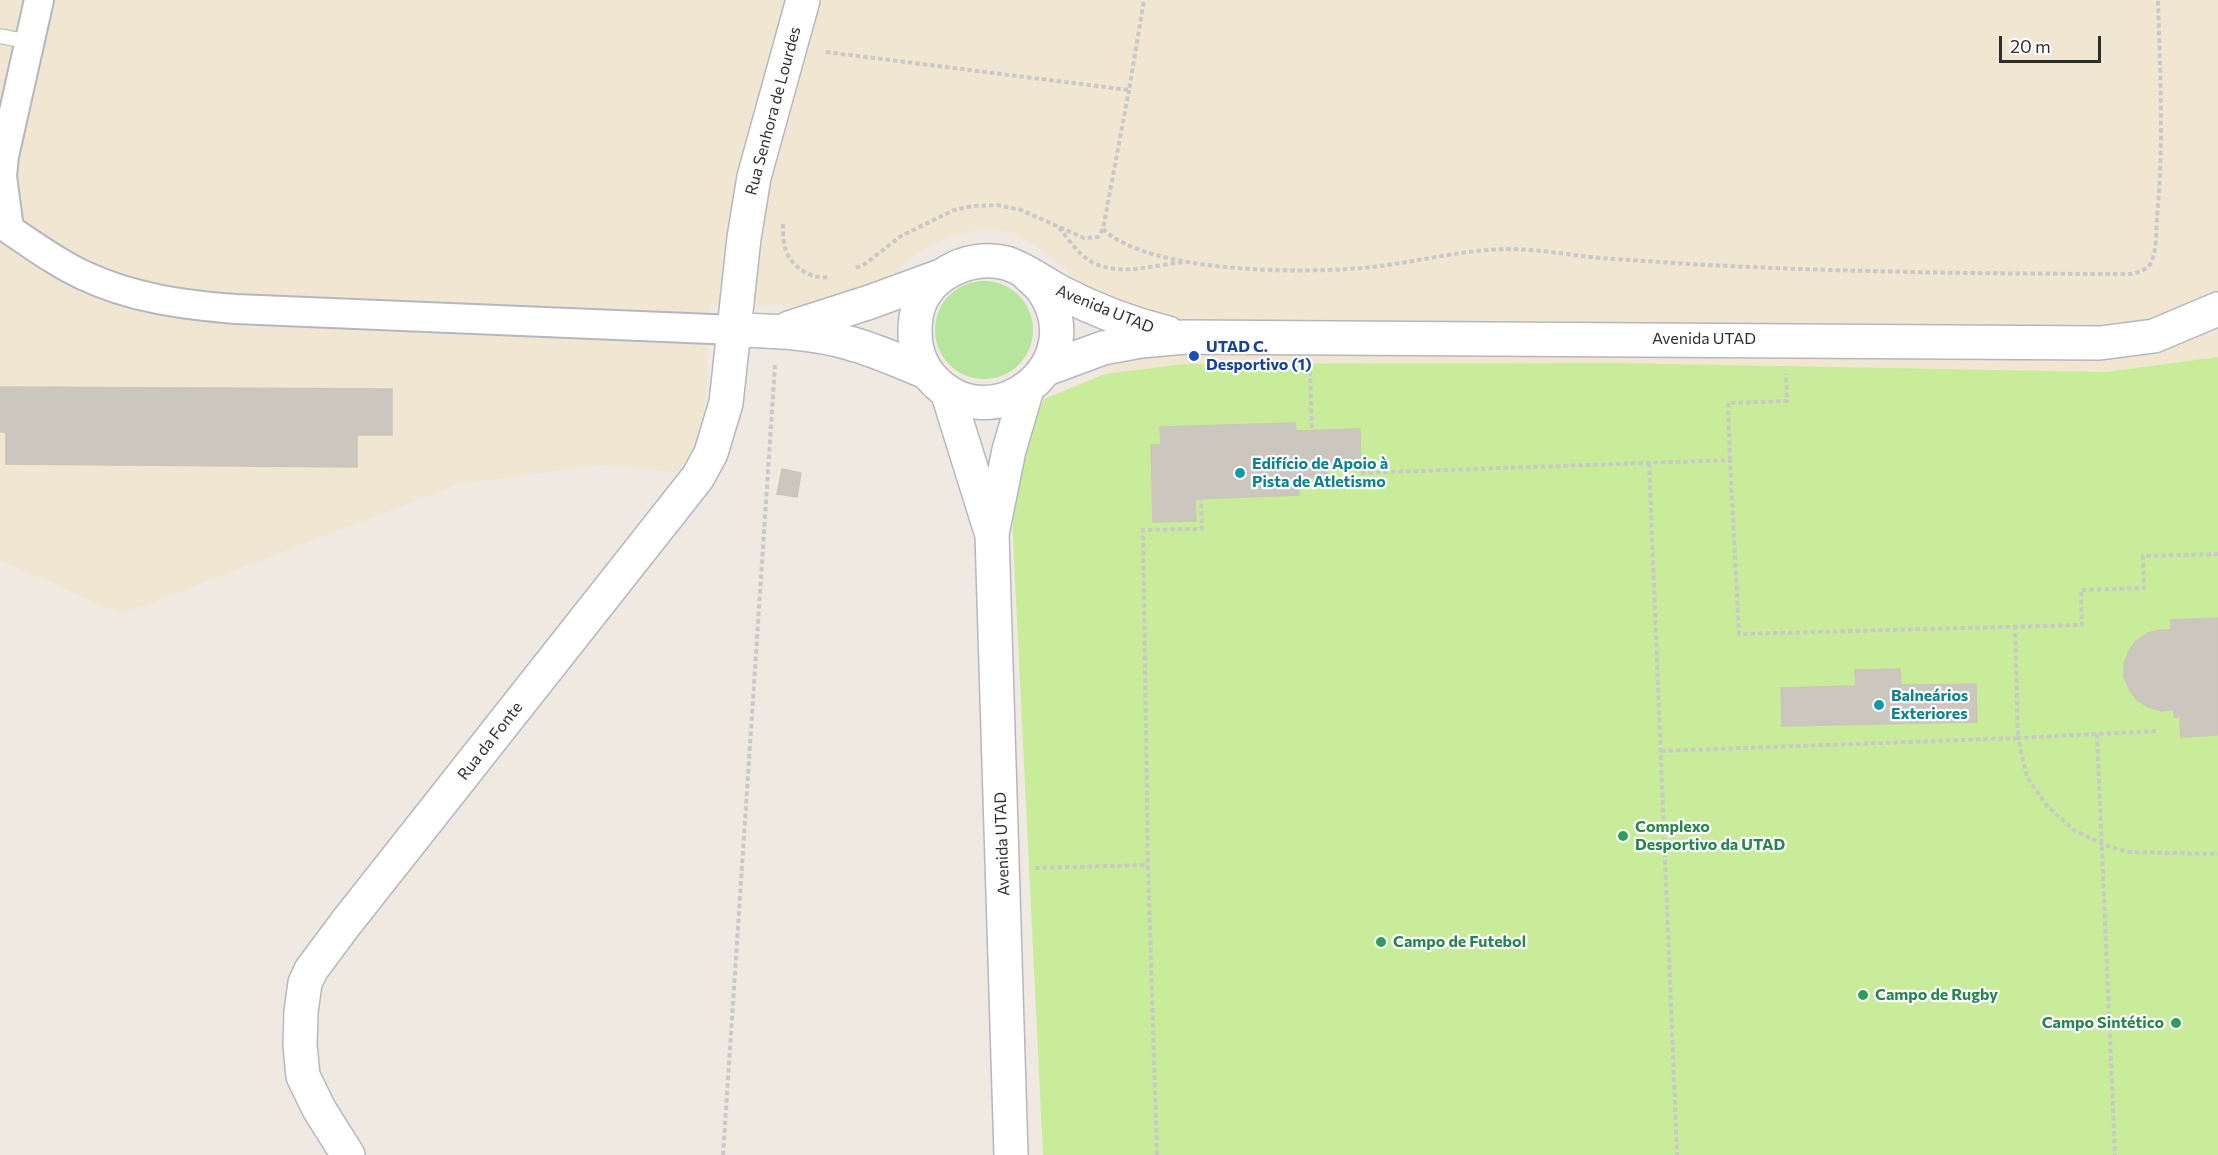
<!DOCTYPE html>
<html>
<head>
<meta charset="utf-8">
<style>
  body { margin:0 }
  #map { position:relative; width:2218px; height:1155px; overflow:hidden; background:#efe9e1; font-family:Commissioner,sans-serif }
  canvas { display:block }
  .scale { position:absolute; left:1999px; top:36px; width:102px; height:27px; box-sizing:border-box; border:3px solid #2e2e2e; border-top:0; padding-left:8px; font-size:18px; line-height:21px; white-space:nowrap; color:#2e2e2e; -webkit-text-stroke:4px #fff; paint-order:stroke }
</style>
</head>
<body>
<div id="map">
<canvas width="2218" height="1155"></canvas>
<div class="scale">20 m</div>
</div>
<script>
const g = document.querySelector('canvas').getContext('2d');
g.lineJoin = 'round';
function fillPath(path, color) { g.fillStyle = color; g.fill(path, 'evenodd'); }
function stroke(path, color, width, dash) { g.strokeStyle = color; g.lineWidth = width; g.lineCap = dash ? 'butt' : 'round'; g.setLineDash(dash || []); g.stroke(path); }
function write(font, color, halo, rows, align = 'center') {
  g.font = font + ' Commissioner,sans-serif'; g.lineWidth = 4.5; g.setLineDash([]); g.textBaseline = 'middle'; g.strokeStyle = halo; g.fillStyle = color; for (const [text, x, y, turn = 0] of rows) {
    g.save(); g.translate(x, y); g.rotate((+turn || 0) * Math.PI / 180); g.textAlign = isNaN(turn) ? turn : align; if (halo) g.strokeText(text, 0, 0); g.fillText(text, 0, 0); g.restore();
  }
}
fillPath(new Path2D(`
  M 0,0 L 2218,0 L 2218,1155 L 1043,1155 L 1044,399 L 1105,374 L 1102,297 L 1083,289 L 1062,266 L 1035,245 L 1015,233 L 990,228 L 951,235 L 921,250 L 880,283 L 829,301 L 803,305 L 709,304 L 705,419 L 695,447 L 677,472 L 600,465 L 458,484 L 122,614 L 0,560 Z`), '#f0e6d1');
fillPath(new Path2D(`
  M935 330a49 49 0 1 1 98 0a49 49 0 1 1-98 0Z`), '#b6e59e');
fillPath(new Path2D(`
  M 2218,357 L 2218,1155 L 1043,1155 L 1012,516 L 1022,449 L 1044,399 L 1105,374 L 1184,364 L 1616,363 L 2106,372 Z`), '#c9ec9a');
const building = new Path2D(`
  M 0,387 L 392,389 L 392,435 L 357,435 L 357,467 L 6,464 L 6,432 L 0,432 Z
  M 1295,423 L 1296,431 L 1360,429 L 1361,467 L 1328,468 L 1328,477 L 1298,478 L 1299,495 L 1195,499 L 1196,521 L 1153,522 L 1151,445 L 1161,445 L 1160,427 Z
  M 782,469 L 801,473 L 797,497 L 777,494 Z
  M 2218,618 L 2218,735 L 2181,737 L 2180,717 L 2174,717 L 2174,709 L 2162,711 L 2148,707 L 2137,700 L 2129,689 L 2124,677 L 2124,664 L 2129,651 L 2136,641 L 2148,633 L 2160,630 L 2171,630 L 2171,620 Z
  M 1900,669 L 1901,685 L 1976,684 L 1977,722 L 1782,726 L 1781,688 L 1856,686 L 1855,670 Z`);
fillPath(building, '#cbc7bf');
stroke(building, '#cbc5ba', 1.5);
const service = new Path2D(`
  M 0,36 L 30,42`);
const minor = new Path2D(`
  M 0,223 C 27,241 53,261 83,275 C 131,298 184,305 236,309 L 735,330
  M 9,229 L 2,176 L 4,156 L 39,0`);
const tertiary = new Path2D(`
  M 1027,274 C 1032,279 1039,284 1043,290 C 1094,364 990,445 931,377 C 916,360 913,339 916,317 C 922,277 968,253 1006,263 C 1026,269 1044,284 1062,293 C 1095,310 1132,324 1168,333
  M 789,328 L 870,302 L 941,276
  M 735,330 C 773,331 812,332 849,343 C 876,350 901,362 926,372
  M 1046,369 L 1103,348 L 1141,341 L 1185,337 L 2100,343 L 2154,336 L 2218,309
  M 947,391 L 991,532
  M 348,1155 L 319,1109 L 303,1076 L 300,1045 L 301,1012 L 305,983 L 311,970 L 346,923 L 698,477 L 711,453 L 726,403 L 744,238 L 754,177 L 803,0
  M 1011,1155 L 992,534 L 1009,450 L 1027,389`);
stroke(service, '#b4b7c1', 16);
stroke(minor, '#b4b7c1', 32);
stroke(tertiary, '#b4b7c1', 36);
stroke(new Path2D(`
  M 826,52 L 1129,90 L 1144,0
  M 783,224 C 783,232 783,241 785,248 C 790,266 810,280 830,277
  M 1059,228 C 1066,236 1073,246 1081,254 C 1108,280 1150,266 1182,262
  M 1103,229 C 1149,274 1309,274 1372,267 C 1416,262 1461,250 1506,249 C 1538,249 1569,255 1600,258 C 1629,260 1659,262 1688,264 C 1836,272 1984,274 2132,274 C 2139,272 2147,270 2151,263 C 2157,250 2156,231 2157,217 C 2164,145 2160,72 2158,0
  M 856,268 L 865,264 L 901,236 L 954,210 L 973,206 L 997,205 L 1021,210 L 1084,238 L 1098,237 L 1103,229 L 1129,90
  M 1310,371 L 1312,431
  M 1730,460 L 1728,403 L 1787,401 L 1786,374
  M 1649,463 L 1677,1155
  M 1361,473 L 1730,460 L 1739,634 L 2082,625 L 2081,590 L 2144,588 L 2143,556 L 2218,554
  M 2156,731 L 2018,738 L 2027,777 L 2047,806 L 2074,830 L 2102,844 L 2127,852 L 2218,854
  M 2097,734 L 2115,1155
  M 1661,751 L 2018,738 L 2015,627
  M 1035,868 L 1148,865
  M 723,1155 L 775,365
  M 1157,1155 L 1148,865 L 1143,530 L 1202,529 L 1201,498`), '#c9c9c9', 4, [4.5, 3]);
stroke(service, '#fff', 14);
stroke(minor, '#fff', 28);
stroke(tertiary, '#fff', 33);
for (const [x, y, r, color] of [
  [1194,356,6,"#1a4fb4"],
  [1240,473,6,"#0f9aa8"],
  [1879,705,6,"#0f9aa8"],
  [1623,836,6,"#2e9e5b"],
  [1381,942,6,"#2e9e5b"],
  [1863,995,6,"#2e9e5b"],
  [2176,1023,6,"#2e9e5b"]
]) { const dot = new Path2D(); dot.arc(x, y, r, 0, 2 * Math.PI); g.fillStyle = color; g.fill(dot); stroke(dot, '#fff', 2); }
write('16px', '#2e2e2e', '#fff', [
  ["Rua Senhora de Lourdes",773,111,-75],
  ["Avenida UTAD",1105,309,22],
  ["Avenida UTAD",1704,339],
  ["Rua da Fonte",490,741,-52],
  ["Avenida UTAD",1002,844,-92]
]);
write('bold 16px', '#164399', '#fff', [
  ["UTAD C.",1206,347],
  ["Desportivo (1)",1206,365]
], 'left');
write('bold 16px', '#0d838f', '#fff', [
  ["Edifício de Apoio à",1252,464],
  ["Pista de Atletismo",1252,482],
  ["Balneários",1891,696],
  ["Exteriores",1891,714]
], 'left');
write('bold 16px', '#27864d', '#fff', [
  ["Complexo",1635,827],
  ["Desportivo da UTAD",1635,845],
  ["Campo de Futebol",1393,942],
  ["Campo de Rugby",1875,995],
  ["Campo Sintético",2164,1023,"right"]
], 'left');
</script>
</body>
</html>
